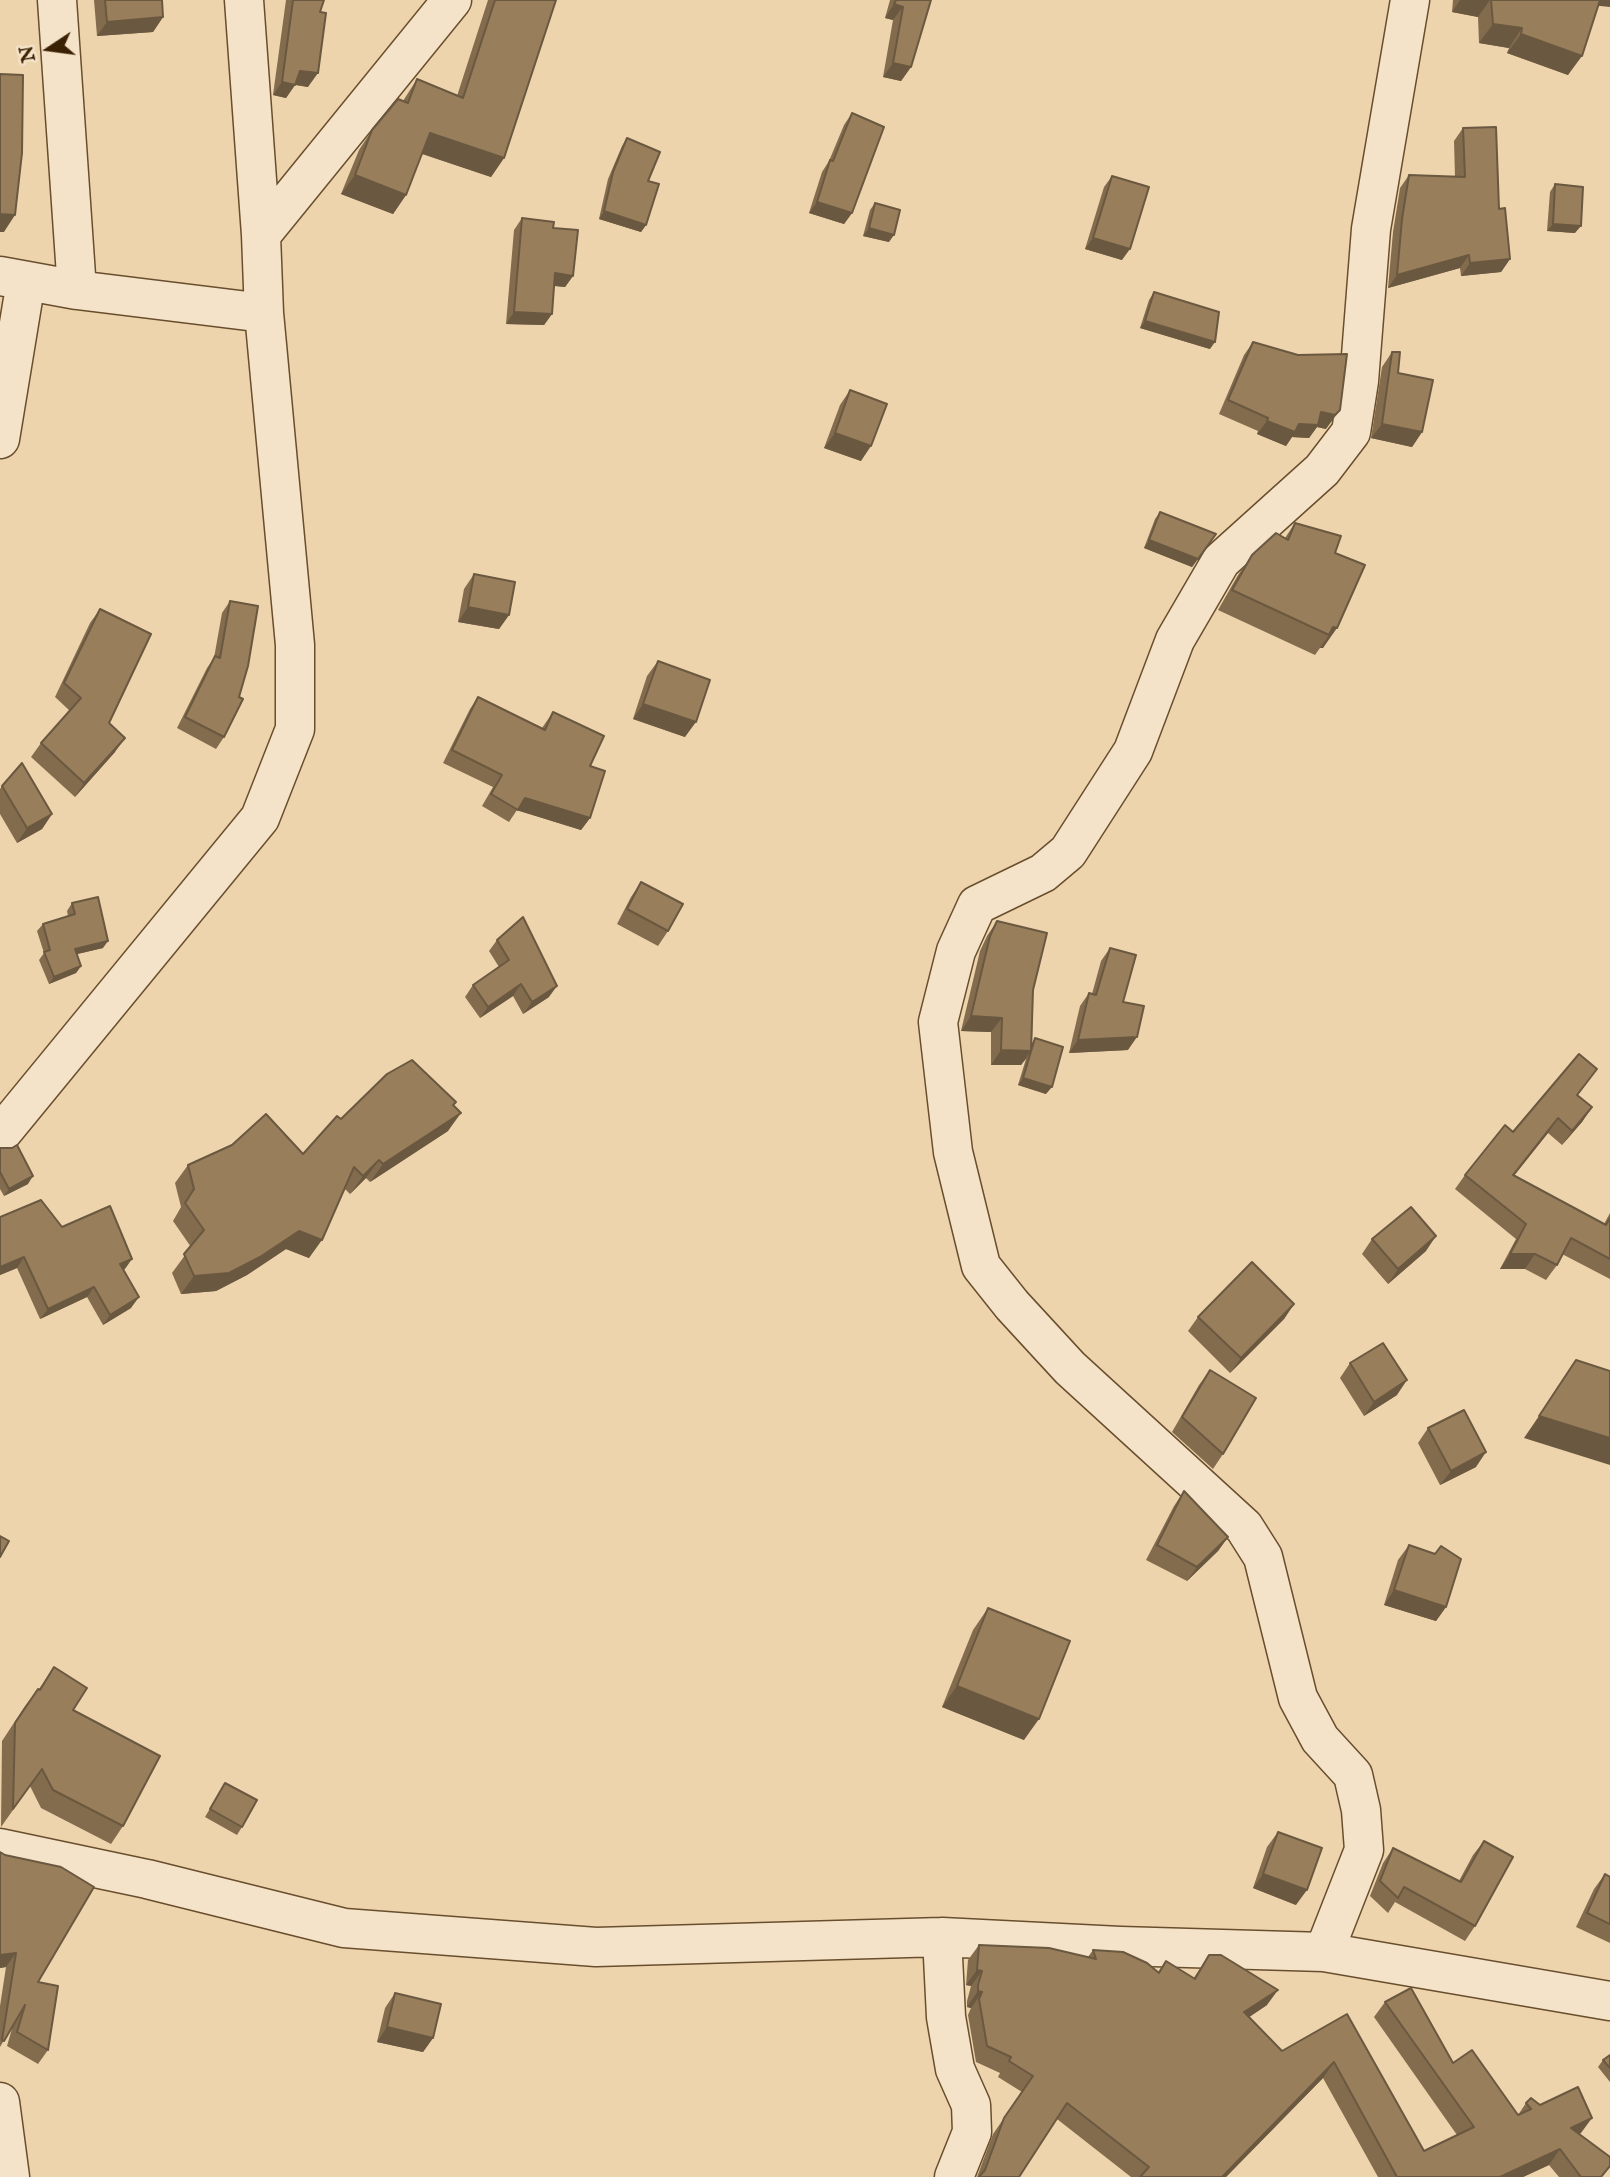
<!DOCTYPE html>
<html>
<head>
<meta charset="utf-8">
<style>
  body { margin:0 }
  #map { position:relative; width:1610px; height:2177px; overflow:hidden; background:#eed4ac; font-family:"IM FELL English",serif }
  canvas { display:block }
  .north { position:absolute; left:14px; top:14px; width:70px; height:70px; -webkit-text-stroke:5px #f4e3c9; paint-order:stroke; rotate:257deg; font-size:19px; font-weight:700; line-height:28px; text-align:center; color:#3b2103 }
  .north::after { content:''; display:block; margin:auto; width:24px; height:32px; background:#3b2103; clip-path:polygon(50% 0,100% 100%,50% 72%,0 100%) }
</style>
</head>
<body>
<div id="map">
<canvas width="1610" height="2177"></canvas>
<div class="north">N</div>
</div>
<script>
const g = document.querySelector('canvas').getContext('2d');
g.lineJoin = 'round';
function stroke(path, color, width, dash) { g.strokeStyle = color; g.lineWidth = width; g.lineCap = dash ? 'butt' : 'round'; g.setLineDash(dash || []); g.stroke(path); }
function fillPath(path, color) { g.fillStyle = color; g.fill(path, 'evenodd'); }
const minor = new Path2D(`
  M 57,0 L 77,290
  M 261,235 L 452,0
  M 0,276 L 77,290 L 264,313
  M 0,439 L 26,281
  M 0,1135 L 260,818 L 295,729 L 295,645 L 264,313 L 261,235 L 244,0
  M 0,1848 L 147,1879 L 344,1928 L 596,1947 L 942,1937 L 1120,1946 L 1324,1952 L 1610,2001
  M 942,1937 L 946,2017 L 955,2069 L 971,2105 L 972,2132 L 954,2177
  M 1324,1952 L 1364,1850 L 1361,1810 L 1353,1775 L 1320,1739 L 1298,1698 L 1263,1557 L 1244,1527 L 1070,1368 L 1012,1305 L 981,1266 L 953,1152 L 938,1022 L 956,951 L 977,905 L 1043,873 L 1068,852 L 1133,751 L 1175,640 L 1221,561 L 1322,470 L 1351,432 L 1359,381 L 1371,229 L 1410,0
  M 0,2102 L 10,2177`);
stroke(minor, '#684e2d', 41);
stroke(minor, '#f4e3c9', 38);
fillPath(new Path2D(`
  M 94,0 L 162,0 L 163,17 L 153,32 L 97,36 Z
  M 286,0 L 324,0 L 320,12 L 308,87 L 295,85 L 286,98 L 273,95 Z
  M 488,0 L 556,0 L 504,158 L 491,177 L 422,154 L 406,195 L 393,214 L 341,194 L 359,150 L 372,130 L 403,101 L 417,79 L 457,96 Z
  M 890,0 L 931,0 L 911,67 L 901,81 L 883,77 L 893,20 L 885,18 Z
  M 1453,0 L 1610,0 L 1598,6 L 1568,75 L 1507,53 L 1509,48 L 1479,43 L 1478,17 L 1452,12 Z
  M 852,113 L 852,213 L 844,224 L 809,213 L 822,172 L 829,161 L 844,125 Z
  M 1463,128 L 1510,259 L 1501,272 L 1461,276 L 1460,268 L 1388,288 L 1393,232 L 1400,188 L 1409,175 L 1455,177 L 1454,141 Z
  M 627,138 L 646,225 L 641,232 L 599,219 L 608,179 L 622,146 Z
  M 1112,176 L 1122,260 L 1085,249 L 1104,187 Z
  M 1555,184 L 1575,233 L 1547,231 L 1550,192 Z
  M 875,203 L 889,242 L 863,236 L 870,210 Z
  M 522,218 L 553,228 L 573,276 L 565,287 L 554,286 L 552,314 L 544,325 L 506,324 L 514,230 Z
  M 1154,292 L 1210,349 L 1140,328 L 1149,300 Z
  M 1253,342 L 1326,429 L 1317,427 L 1309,438 L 1292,437 L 1286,446 L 1257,434 L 1258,431 L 1219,414 L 1244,355 Z
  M 1392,352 L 1398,373 L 1422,432 L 1412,447 L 1371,438 L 1382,367 Z
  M 850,390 L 861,461 L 824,448 L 840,405 Z
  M 1160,512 L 1216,534 L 1192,567 L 1144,548 L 1155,519 Z
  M 1295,523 L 1335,553 L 1365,565 L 1323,648 L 1320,648 L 1315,655 L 1218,610 L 1238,575 L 1252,555 L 1285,538 Z
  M 474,574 L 509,615 L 499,629 L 458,622 L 464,589 Z
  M 230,601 L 224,737 L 216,749 L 177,728 L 207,668 L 214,658 L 222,613 Z
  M 100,609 L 109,723 L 115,752 L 75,797 L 31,757 L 41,743 L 70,711 L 55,697 L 90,623 Z
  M 658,661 L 685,737 L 633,719 L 647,676 Z
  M 478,697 L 542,728 L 553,712 L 590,766 L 590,818 L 581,830 L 517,810 L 509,822 L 482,806 L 493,787 L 443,763 L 470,709 Z
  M 2,786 L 52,814 L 42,829 L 17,843 L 0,814 L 0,789 Z
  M 641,882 L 668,931 L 658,946 L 617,924 L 631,897 Z
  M 72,903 L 103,948 L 77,954 L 81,966 L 76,973 L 49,984 L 39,960 L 44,953 L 37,931 L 43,924 L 68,916 L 67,911 Z
  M 997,921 L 1033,990 L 1032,1043 L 1035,1038 L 1046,1094 L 1018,1085 L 1026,1059 L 1021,1065 L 991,1065 L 991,1032 L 961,1031 L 980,951 L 987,936 Z
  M 497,940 L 549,997 L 523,1014 L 513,996 L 480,1018 L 465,997 L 473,985 L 499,967 L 489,951 Z
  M 1110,948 L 1128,1050 L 1069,1053 L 1080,1006 L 1089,993 L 1092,994 L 1101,961 Z
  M 1597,1069 L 1578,1095 L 1592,1107 L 1582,1122 L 1562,1145 L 1548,1133 L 1514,1176 L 1604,1224 L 1610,1213 L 1610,1279 L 1562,1254 L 1557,1265 L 1546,1280 L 1525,1269 L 1500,1269 L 1516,1239 L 1455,1189 L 1465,1175 L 1513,1132 Z
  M 453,1106 L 448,1131 L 370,1182 L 366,1178 L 350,1194 L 344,1188 L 309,1258 L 286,1249 L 247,1275 L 216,1291 L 181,1294 L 172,1273 L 191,1247 L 173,1221 L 181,1207 L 175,1183 L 188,1165 L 303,1154 L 341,1119 Z
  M 0,1148 L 28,1184 L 4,1196 L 0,1189 Z
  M 0,1217 L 62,1227 L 125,1269 L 123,1270 L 131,1308 L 103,1325 L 87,1297 L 40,1319 L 17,1268 L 0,1275 Z
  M 1372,1239 L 1426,1251 L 1388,1284 L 1362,1254 Z
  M 1294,1304 L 1284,1319 L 1230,1373 L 1188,1331 L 1198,1317 Z
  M 1350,1363 L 1397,1395 L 1364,1416 L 1340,1378 Z
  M 1210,1370 L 1223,1454 L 1213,1469 L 1172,1432 L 1199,1385 Z
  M 1428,1428 L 1476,1467 L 1440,1485 L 1418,1443 Z
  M 1184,1491 L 1228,1537 L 1218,1551 L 1187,1581 L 1146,1560 L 1174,1506 Z
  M 1409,1545 L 1446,1607 L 1436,1621 L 1384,1605 L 1398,1560 Z
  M 988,1608 L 1024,1740 L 942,1707 L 973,1630 Z
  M 54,1667 L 123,1826 L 111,1844 L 41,1808 L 30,1786 L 1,1827 L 2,1741 L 25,1706 L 38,1689 L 39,1689 Z
  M 225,1783 L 242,1827 L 237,1835 L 205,1817 Z
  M 1278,1832 L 1296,1905 L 1253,1888 L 1267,1847 Z
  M 1484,1841 L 1475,1926 L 1465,1941 L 1395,1902 L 1388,1913 L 1370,1896 L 1383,1863 L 1393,1848 L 1459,1881 L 1473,1855 Z
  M 0,1852 L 38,1982 L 48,2050 L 38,2064 L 7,2046 L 13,2025 L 0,2047 L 0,2006 L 6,1967 L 0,1968 Z
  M 1605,1874 L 1610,1877 L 1610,1943 L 1576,1927 L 1594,1889 Z
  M 979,1945 L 1088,1957 L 1093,1950 L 1158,1972 L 1166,1961 L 1193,1979 L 1209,1955 L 1267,2005 L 1249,2017 L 1282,2051 L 1347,2014 L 1424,2151 L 1457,2135 L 1374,2017 L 1385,2002 L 1453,2063 L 1518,2115 L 1526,2103 L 1581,2133 L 1579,2134 L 1602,2177 L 1559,2177 L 1549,2165 L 1523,2177 L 1378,2177 L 1323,2078 L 1226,2177 L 1131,2177 L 1057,2119 L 1019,2177 L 977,2177 L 993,2134 L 1022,2092 L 998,2077 L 1000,2073 L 976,2062 L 968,2015 L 971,2008 L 967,2007 L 967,2001 L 971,1986 L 966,1985 L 968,1960 Z
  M 395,1993 L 433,2038 L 423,2052 L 377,2042 L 385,2008 Z
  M 1610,2055 L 1610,2082 L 1598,2067 L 1603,2060 Z`), '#836c4e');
fillPath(new Path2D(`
  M 1460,0 L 1490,0 L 1478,17 L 1452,12 Z
  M 1595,0 L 1610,0 L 1610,7 L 1591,5 Z
  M 894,4 L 903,7 L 893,20 L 885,18 Z
  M 163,17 L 153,32 L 97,36 L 107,22 Z
  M 1493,24 L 1522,28 L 1509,48 L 1479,43 Z
  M 1521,34 L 1582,56 L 1568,75 L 1507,53 Z
  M 893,63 L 911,67 L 901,81 L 883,77 Z
  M 300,71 L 318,73 L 308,87 L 291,84 Z
  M 282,82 L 295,85 L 286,98 L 273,95 Z
  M 430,133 L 504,158 L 491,177 L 417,152 Z
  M 355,175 L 406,195 L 393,214 L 341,194 Z
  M 817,202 L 852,213 L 844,224 L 809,213 Z
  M 604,211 L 646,225 L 641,232 L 599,219 Z
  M 0,214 L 15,215 L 4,232 L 0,232 Z
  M 1553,224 L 1581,226 L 1575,233 L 1547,231 Z
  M 869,228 L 894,235 L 889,242 L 863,236 Z
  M 1093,238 L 1130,249 L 1122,260 L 1085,249 Z
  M 1469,255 L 1460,268 L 1388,288 L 1397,275 Z
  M 1510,259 L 1501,272 L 1461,276 L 1470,263 Z
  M 555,273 L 573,276 L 565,287 L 547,285 Z
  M 514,312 L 552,314 L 544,325 L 506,324 Z
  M 1145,321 L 1215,342 L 1210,349 L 1140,328 Z
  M 1340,410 L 1326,429 L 1317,427 L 1309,438 L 1292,437 L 1286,446 L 1257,434 L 1267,421 L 1299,424 L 1321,412 Z
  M 1382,424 L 1422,432 L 1412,447 L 1371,438 Z
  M 835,433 L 871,446 L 861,461 L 824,448 Z
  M 1149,540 L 1198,559 L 1192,567 L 1144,548 Z
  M 468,607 L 509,615 L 499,629 L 458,622 Z
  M 1333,627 L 1337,628 L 1323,648 L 1320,648 L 1329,635 Z
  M 643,704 L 696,722 L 685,737 L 633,719 Z
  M 125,738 L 115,752 L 75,797 L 84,783 Z
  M 525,798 L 590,818 L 581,830 L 516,810 Z
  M 52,814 L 42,829 L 17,843 L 27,828 Z
  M 108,941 L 103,948 L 69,956 L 75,949 Z
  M 81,966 L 76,973 L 49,984 L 54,977 Z
  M 521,984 L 513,996 L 480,1018 L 488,1007 Z
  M 557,986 L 549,997 L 523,1014 L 532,1002 Z
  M 971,1016 L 1002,1018 L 991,1032 L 961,1031 Z
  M 1137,1037 L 1128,1050 L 1069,1053 L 1078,1040 Z
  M 1001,1050 L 1031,1051 L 1021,1065 L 991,1065 Z
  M 1023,1078 L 1052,1087 L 1046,1094 L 1018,1085 Z
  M 1592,1107 L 1582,1122 L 1562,1145 L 1572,1131 Z
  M 461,1113 L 448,1131 L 370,1182 L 383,1164 Z
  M 1558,1118 L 1548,1133 L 1502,1190 L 1513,1175 Z
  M 379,1160 L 366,1178 L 350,1194 L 363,1176 Z
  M 33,1176 L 28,1184 L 4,1196 L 9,1189 Z
  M 299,1231 L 322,1240 L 309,1258 L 286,1249 L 247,1275 L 216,1291 L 181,1294 L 194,1276 Z
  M 1436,1236 L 1426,1251 L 1388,1284 L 1398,1269 Z
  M 1510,1254 L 1535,1254 L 1525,1269 L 1500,1269 Z
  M 24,1257 L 17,1268 L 0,1275 L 0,1267 Z
  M 132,1259 L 125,1269 L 112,1275 L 120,1264 Z
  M 94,1287 L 87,1297 L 40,1319 L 48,1309 Z
  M 139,1297 L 131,1308 L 103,1325 L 110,1315 Z
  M 1294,1304 L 1284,1319 L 1230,1373 L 1241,1358 Z
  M 1407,1380 L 1397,1395 L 1364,1416 L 1374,1402 Z
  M 1539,1416 L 1610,1438 L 1610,1465 L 1524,1438 Z
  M 1486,1452 L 1476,1467 L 1440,1485 L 1451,1471 Z
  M 1228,1537 L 1218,1551 L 1187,1581 L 1197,1567 Z
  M 1394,1590 L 1446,1607 L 1436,1621 L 1384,1605 Z
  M 957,1686 L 1039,1719 L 1024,1740 L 942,1707 Z
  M 1263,1874 L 1307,1890 L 1296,1905 L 1253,1888 Z
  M 16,1953 L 6,1967 L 0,1968 L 0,1955 Z
  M 977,1970 L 982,1971 L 971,1986 L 966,1985 Z
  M 1278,1990 L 1267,2005 L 1233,2028 L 1244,2012 Z
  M 978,1991 L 982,1992 L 971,2008 L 967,2007 Z
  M 387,2027 L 433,2038 L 423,2052 L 377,2042 Z
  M 1334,2062 L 1323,2078 L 1226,2177 L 1222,2177 Z
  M 1592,2118 L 1581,2133 L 1560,2143 L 1571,2128 Z
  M 1560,2149 L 1549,2165 L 1523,2177 L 1500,2177 Z`), '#6a5840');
const building = new Path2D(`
  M 105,0 L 162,0 L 163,17 L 107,22 Z
  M 293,0 L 324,0 L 320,12 L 326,13 L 318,73 L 300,71 L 295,85 L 282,82 Z
  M 495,0 L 556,0 L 504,158 L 430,133 L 406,195 L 355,175 L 372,130 L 398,99 L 408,103 L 417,79 L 463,98 Z
  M 896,0 L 931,0 L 911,67 L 893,63 L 903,7 L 894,4 Z
  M 1491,0 L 1600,0 L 1582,56 L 1521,34 L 1522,28 L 1493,24 Z
  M 0,74 L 23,75 L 22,153 L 15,215 L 0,214 Z
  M 852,113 L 884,127 L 852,213 L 817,202 L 830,160 L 833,161 Z
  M 1496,127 L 1499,209 L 1505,208 L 1510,259 L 1470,263 L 1469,255 L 1397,275 L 1402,219 L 1409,175 L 1465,177 L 1463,128 Z
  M 627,138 L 660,152 L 648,181 L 659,184 L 646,225 L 604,211 L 613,172 Z
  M 1112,176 L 1149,187 L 1130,249 L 1093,238 Z
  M 1555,184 L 1583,187 L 1581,226 L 1553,224 Z
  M 875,203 L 900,210 L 894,235 L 869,228 Z
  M 522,218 L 554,222 L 553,228 L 578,230 L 573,276 L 555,273 L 552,314 L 514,312 Z
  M 1154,292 L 1219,312 L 1215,342 L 1145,321 Z
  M 1253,342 L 1298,355 L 1347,354 L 1340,410 L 1335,415 L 1321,412 L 1318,425 L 1299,424 L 1295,432 L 1267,421 L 1268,418 L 1228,400 Z
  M 1392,352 L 1400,352 L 1398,373 L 1433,380 L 1422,432 L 1382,424 Z
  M 850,390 L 887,404 L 871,446 L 835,433 Z
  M 1160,512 L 1216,534 L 1198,559 L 1149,540 Z
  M 1295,523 L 1341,536 L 1335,553 L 1365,565 L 1337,628 L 1333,627 L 1329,635 L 1232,590 L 1252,555 L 1276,533 L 1288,540 Z
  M 474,574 L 515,582 L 509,615 L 468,607 Z
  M 230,601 L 258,606 L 248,666 L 239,697 L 243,699 L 224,737 L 185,717 L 215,656 L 220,658 Z
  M 100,609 L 151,634 L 109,723 L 125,738 L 84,783 L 41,743 L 81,698 L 64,683 Z
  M 658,661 L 710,680 L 696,722 L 643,704 Z
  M 478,697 L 545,730 L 553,712 L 604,736 L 590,766 L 605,771 L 590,818 L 525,798 L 518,810 L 491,794 L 502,775 L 452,750 Z
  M 22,763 L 52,814 L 27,828 L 2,786 Z
  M 641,882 L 683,904 L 668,931 L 627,909 Z
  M 98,897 L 108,941 L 75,949 L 81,966 L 54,977 L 44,952 L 50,950 L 43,924 L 75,914 L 72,903 Z
  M 523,917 L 557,986 L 532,1002 L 521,984 L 488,1007 L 473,985 L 509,960 L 497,940 Z
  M 997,921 L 1047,933 L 1033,990 L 1031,1051 L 1001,1050 L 1002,1018 L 971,1016 L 990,936 Z
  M 1110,948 L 1136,955 L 1123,1002 L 1144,1006 L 1137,1037 L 1078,1040 L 1089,993 L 1096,995 Z
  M 1035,1038 L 1063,1047 L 1052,1087 L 1023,1078 Z
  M 1579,1054 L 1597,1069 L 1577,1095 L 1592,1107 L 1572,1131 L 1558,1118 L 1513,1175 L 1606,1225 L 1610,1218 L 1610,1259 L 1571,1238 L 1557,1265 L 1535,1254 L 1510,1254 L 1526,1224 L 1465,1175 L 1505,1125 L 1513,1132 Z
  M 412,1060 L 456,1102 L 453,1105 L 461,1113 L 383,1164 L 379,1160 L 363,1176 L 354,1167 L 322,1240 L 299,1231 L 260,1257 L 229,1273 L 194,1276 L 184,1254 L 204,1230 L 185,1203 L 194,1189 L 188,1165 L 232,1145 L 266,1114 L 303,1154 L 337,1116 L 341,1119 L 387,1074 Z
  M 17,1145 L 33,1176 L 9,1189 L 0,1172 L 0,1148 L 12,1148 Z
  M 41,1200 L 62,1227 L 110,1206 L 132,1259 L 120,1264 L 139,1297 L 110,1315 L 94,1287 L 48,1309 L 24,1257 L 0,1267 L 0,1217 Z
  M 1411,1207 L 1436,1236 L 1398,1269 L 1372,1239 Z
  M 1252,1262 L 1294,1304 L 1241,1358 L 1198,1317 Z
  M 1383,1343 L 1407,1380 L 1374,1402 L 1350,1363 Z
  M 1576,1360 L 1610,1371 L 1610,1438 L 1539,1416 Z
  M 1210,1370 L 1256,1398 L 1223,1454 L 1182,1417 Z
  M 1464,1410 L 1486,1452 L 1451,1471 L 1428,1428 Z
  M 1184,1491 L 1228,1537 L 1197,1567 L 1157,1545 Z
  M 0,1536 L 9,1541 L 0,1557 Z
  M 1409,1545 L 1435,1554 L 1441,1546 L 1461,1559 L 1446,1607 L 1394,1590 Z
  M 988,1608 L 1070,1641 L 1039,1719 L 957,1686 Z
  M 54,1667 L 87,1688 L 73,1710 L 160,1756 L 123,1826 L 53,1790 L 42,1769 L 13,1809 L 15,1723 L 38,1689 L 40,1690 Z
  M 225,1783 L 257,1800 L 242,1827 L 210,1809 Z
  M 1278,1832 L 1322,1848 L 1307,1890 L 1263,1874 Z
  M 1484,1841 L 1513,1857 L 1475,1926 L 1404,1887 L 1398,1898 L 1380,1881 L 1393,1848 L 1461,1882 Z
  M 0,1852 L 5,1855 L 61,1867 L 94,1887 L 38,1982 L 58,1986 L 48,2050 L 17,2032 L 25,2005 L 4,2041 L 2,2040 L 16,1953 L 0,1955 Z
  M 1605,1874 L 1610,1877 L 1610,1924 L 1587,1913 Z
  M 979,1945 L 1049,1948 L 1096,1959 L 1093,1950 L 1123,1952 L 1147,1963 L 1159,1973 L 1166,1961 L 1195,1979 L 1209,1955 L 1221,1955 L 1278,1990 L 1244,2012 L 1282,2051 L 1347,2014 L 1424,2151 L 1474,2127 L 1385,2002 L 1411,1988 L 1453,2063 L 1472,2050 L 1518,2115 L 1531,2109 L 1526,2103 L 1531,2098 L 1540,2105 L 1578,2087 L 1592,2118 L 1571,2128 L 1610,2157 L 1610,2166 L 1601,2177 L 1581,2177 L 1560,2149 L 1500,2177 L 1397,2177 L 1334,2062 L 1222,2177 L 1140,2177 L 1149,2167 L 1067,2103 L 1019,2177 L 979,2177 L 985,2170 L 1004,2118 L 1033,2076 L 1009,2061 L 1011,2057 L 987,2046 L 979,1999 L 982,1992 L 978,1991 L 978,1985 L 982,1971 L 977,1970 Z
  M 395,1993 L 441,2004 L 433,2038 L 387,2027 Z
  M 1610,2055 L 1610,2068 L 1603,2060 Z`);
fillPath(building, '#987e5b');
stroke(building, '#6a5840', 2);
</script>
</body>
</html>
